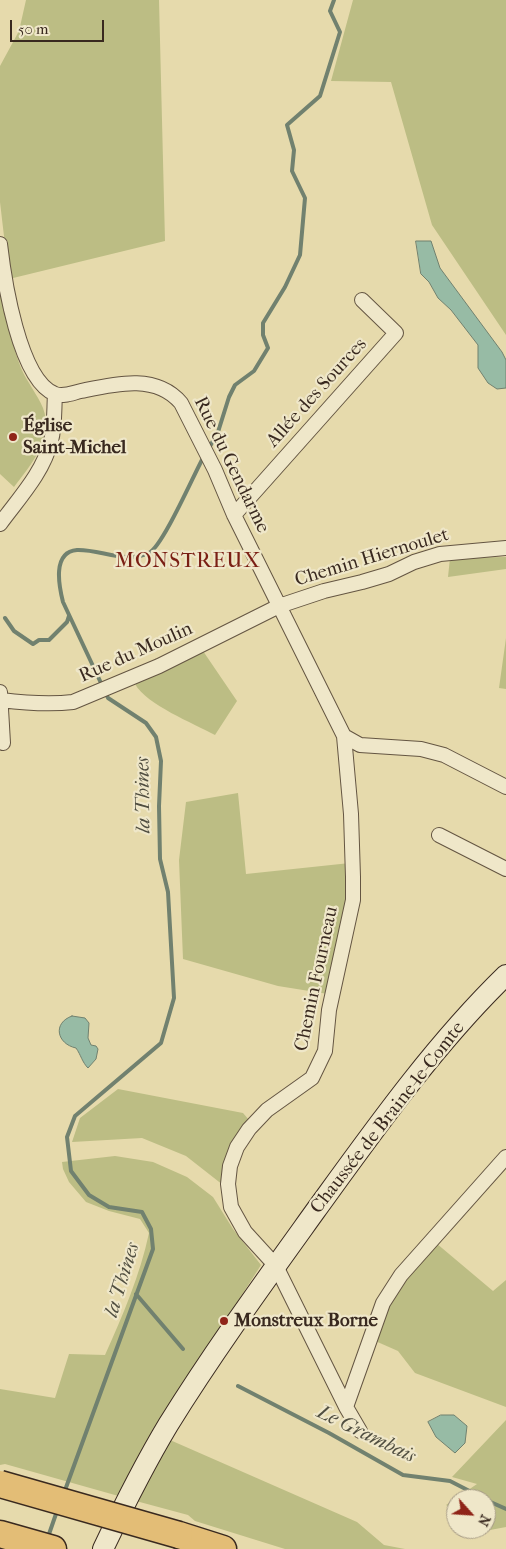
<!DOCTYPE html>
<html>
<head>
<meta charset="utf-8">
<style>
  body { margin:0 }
  #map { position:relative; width:506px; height:1549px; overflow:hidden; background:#e6daac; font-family:"IM FELL French Canon",serif }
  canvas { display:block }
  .north { position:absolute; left:446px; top:1489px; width:50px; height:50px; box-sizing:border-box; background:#efe7c9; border:1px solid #a69b85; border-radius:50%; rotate:116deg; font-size:14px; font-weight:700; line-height:20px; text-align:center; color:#39291f }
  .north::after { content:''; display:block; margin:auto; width:18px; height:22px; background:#8f2418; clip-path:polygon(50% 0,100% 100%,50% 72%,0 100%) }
  .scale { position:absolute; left:10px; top:20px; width:94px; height:22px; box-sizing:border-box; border:2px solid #39291f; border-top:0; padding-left:6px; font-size:15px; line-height:18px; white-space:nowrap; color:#39291f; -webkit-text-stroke:4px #efe7c9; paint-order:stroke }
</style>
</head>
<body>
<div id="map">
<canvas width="506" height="1549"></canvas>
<div class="north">N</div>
<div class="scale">50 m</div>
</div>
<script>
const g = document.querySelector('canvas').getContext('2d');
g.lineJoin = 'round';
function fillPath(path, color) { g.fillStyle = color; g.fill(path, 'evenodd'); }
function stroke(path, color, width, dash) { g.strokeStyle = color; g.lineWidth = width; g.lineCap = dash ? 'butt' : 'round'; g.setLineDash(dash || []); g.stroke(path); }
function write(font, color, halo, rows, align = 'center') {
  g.font = font + ' "IM FELL French Canon",serif'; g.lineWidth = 4.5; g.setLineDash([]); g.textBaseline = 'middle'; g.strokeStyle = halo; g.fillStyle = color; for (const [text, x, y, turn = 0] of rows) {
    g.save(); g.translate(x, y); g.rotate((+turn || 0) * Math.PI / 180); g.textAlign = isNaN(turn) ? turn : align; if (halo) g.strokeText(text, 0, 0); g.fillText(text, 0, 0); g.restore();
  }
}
fillPath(new Path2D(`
  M 26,0 L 159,0 L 165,241 L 9,279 L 0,202 L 0,66 L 19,31 Z
  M 353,0 L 506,0 L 506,335 L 432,225 L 391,82 L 331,81 Z
  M 0,279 C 6,307 10,341 21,368 C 27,382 37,394 43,408 C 54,438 31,465 14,487 L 0,474 Z
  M 506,557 L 506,569 L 448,577 L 450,558 Z
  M 506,638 L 506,689 L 499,688 Z
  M 203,651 L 237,701 L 215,735 C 193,723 147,705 135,684 Z
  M 238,793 L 246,874 L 350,863 C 350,906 336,952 328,994 L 278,986 L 183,959 L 179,860 L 186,802 Z
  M 118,1089 L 243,1113 L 249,1120 L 230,1145 L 223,1185 L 186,1156 L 142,1138 L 72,1142 L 80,1118 Z
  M 115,1156 L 153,1162 L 187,1177 L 213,1197 L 233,1229 L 261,1265 L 176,1398 L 122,1497 L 5,1464 L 0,1465 L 0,1389 L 55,1398 L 69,1354 L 105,1355 C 123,1315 140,1275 149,1233 L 140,1219 L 109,1211 L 86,1202 L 69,1182 L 63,1169 L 62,1162 Z
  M 436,1243 L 493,1291 L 506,1280 L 506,1407 L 415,1373 L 398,1351 L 373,1340 L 387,1306 L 405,1279 Z
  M 506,1420 L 506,1527 L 490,1530 L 486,1528 L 486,1499 L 456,1499 L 456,1511 L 446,1505 L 477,1484 L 452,1477 Z
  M 170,1440 L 357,1522 L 384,1545 L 405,1549 L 285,1549 L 195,1521 L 188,1515 L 136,1501 Z`), '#bcbd84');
const water = new Path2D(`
  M 416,241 L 431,241 L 440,268 L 502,352 L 506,360 L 506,388 L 497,389 L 488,383 L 478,368 L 478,345 L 451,310 L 438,298 L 429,282 L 421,274 Z
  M 72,1016 L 85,1018 L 89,1023 L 88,1038 L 91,1045 L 96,1046 L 98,1049 L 96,1059 L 88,1068 C 82,1062 81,1055 76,1048 C 57,1044 52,1023 72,1016 Z
  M 441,1415 L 454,1415 L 467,1426 L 465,1443 L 455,1453 L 436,1437 L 428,1422 Z`);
fillPath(water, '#97bba5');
stroke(water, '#71816f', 1);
stroke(new Path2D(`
  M 209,448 L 218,432 L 229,397 L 235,385 L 254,371 L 268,348 L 263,335 L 263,323 L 285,287 L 300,255 L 305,198 L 292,171 L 294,150 L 287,125 L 320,96 L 340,32 L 330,11 L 334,0
  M 5,618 L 14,631 L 33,644 L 39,640 L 49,640 L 67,622 L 69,616
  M 136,1294 L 183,1349
  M 238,1386 L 329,1433 L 403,1475 L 450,1481 L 485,1499
  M 64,1493 L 153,1249 L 151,1229 L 142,1212 L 109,1207 L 89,1195 L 71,1171 L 67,1137 L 75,1116 L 161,1043 L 174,998 L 168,892 L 160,859 L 159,806 L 161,761 L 156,737 L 146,723 L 108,698 L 63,602 C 59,586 52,552 77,550 C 100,549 126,564 149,553 C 163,546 194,474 204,456
  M 486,1500 L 506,1509
  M 48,1537 L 57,1511`), '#71816f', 4);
const street = new Path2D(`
  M 0,244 C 4,279 19,380 55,394 C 64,397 72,393 81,391 C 114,384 156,373 181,403 L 215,470 L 234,515 L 344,736 L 360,745 L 421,749 L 444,755 L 506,787
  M 234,515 L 396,333 L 362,300
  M 0,524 C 19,498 43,473 51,441 C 55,426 54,409 55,394
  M 0,692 L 3,743
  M 1,700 C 25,703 49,705 73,702 L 159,666 L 279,606 L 324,591 L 362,582 L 389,574 L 414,562 L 440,554 L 506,548
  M 344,736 L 351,814 L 353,877 L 353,900 L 329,1010 L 325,1051 L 312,1078 L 267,1110 L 249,1129 L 237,1147 L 230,1166 L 228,1184 L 231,1207 L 245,1232 L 276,1266 L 346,1407 L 360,1431
  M 439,835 L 506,869
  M 346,1407 L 383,1303 L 401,1275 L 506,1157`);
const secondary = new Path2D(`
  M 103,1549 C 123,1507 144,1465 168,1425 C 214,1351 265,1281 316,1210 C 374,1130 435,1044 506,975`);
const highway = new Path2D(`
  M 0,1534 L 53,1549
  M 179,1535 L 223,1549`);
stroke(street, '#645542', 16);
stroke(secondary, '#39291f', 22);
stroke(highway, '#39291f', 29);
stroke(street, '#efe7c9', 14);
stroke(secondary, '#efe7c9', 20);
stroke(highway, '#e3bd76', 26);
const highwayBridge = new Path2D(`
  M 0,1484 L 179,1535`);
stroke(highwayBridge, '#39291f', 29, []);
stroke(highwayBridge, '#e3bd76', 26);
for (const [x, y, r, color] of [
  [13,437,5,"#8f2418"],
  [224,1321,5,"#8f2418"]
]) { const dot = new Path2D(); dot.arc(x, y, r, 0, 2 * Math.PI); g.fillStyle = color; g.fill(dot); stroke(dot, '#efe7c9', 2); }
write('19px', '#39291f', '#efe7c9', [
  ["Allée des Sources",317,393,-48],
  ["Rue du Gendarme",231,465,64],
  ["Chemin Hiernoulet",372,558,-17],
  ["Rue du Moulin",136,653,-24],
  ["Chemin Fourneau",317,979,-78],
  ["Chaussée de Braine-le-Comte",388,1118,-52]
]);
write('bold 19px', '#39291f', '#efe7c9', [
  ["Église",23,426],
  ["Saint-Michel",23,448],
  ["Monstreux Borne",234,1321]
], 'left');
write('italic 20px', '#504e40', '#efe7c9', [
  ["la Thines",144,795,-91],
  ["la Thines",123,1280,-73],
  ["Le Grambais",366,1435,26]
]);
g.letterSpacing = '1px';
write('21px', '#7a1f14', '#efe7c9', [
  ["MONSTREUX",188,562]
]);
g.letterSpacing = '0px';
</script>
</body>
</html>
